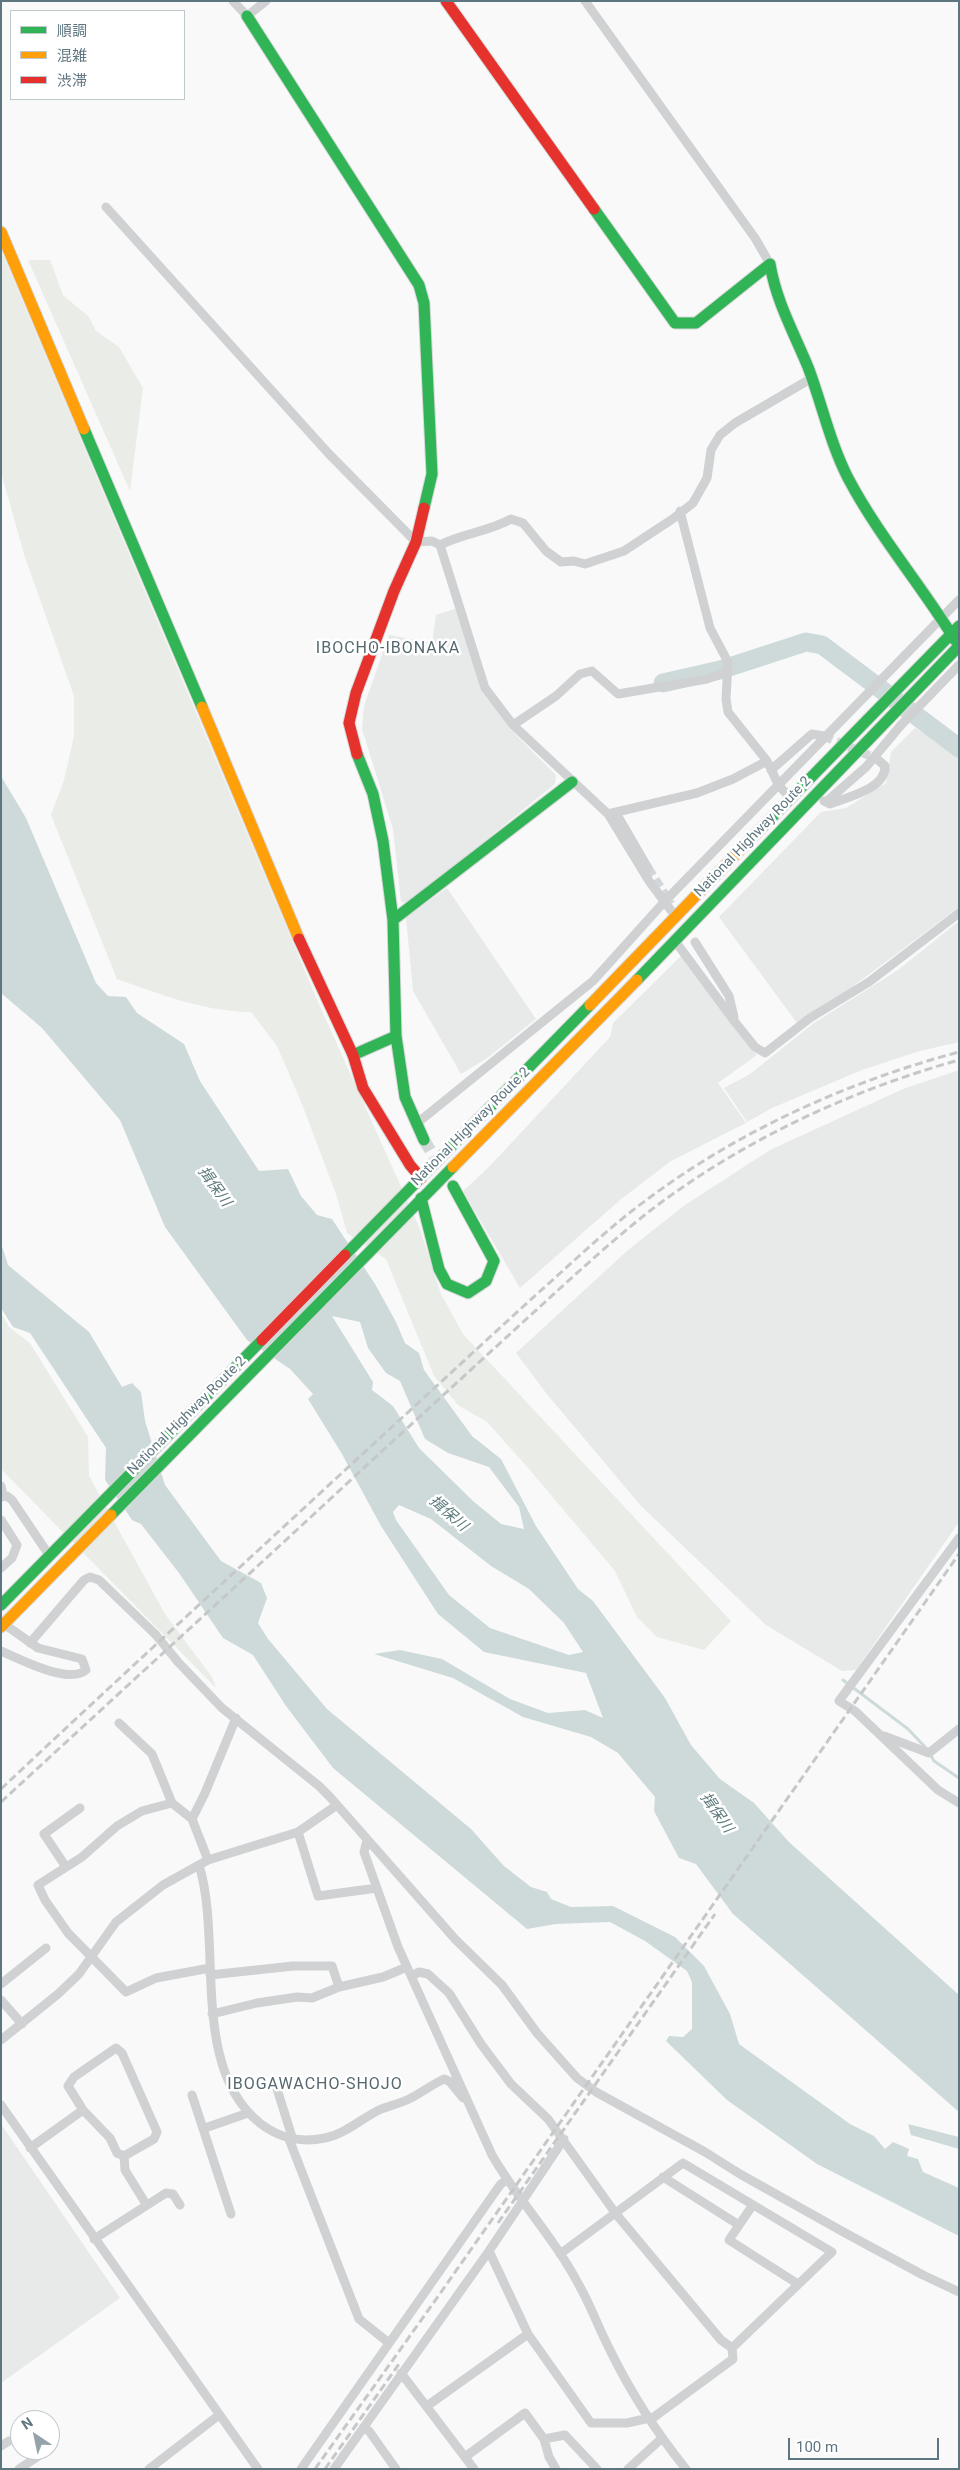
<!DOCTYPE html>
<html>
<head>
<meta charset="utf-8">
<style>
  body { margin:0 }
  #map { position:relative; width:960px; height:2470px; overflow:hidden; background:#f9f9f9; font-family:Roboto,"Noto Sans JP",sans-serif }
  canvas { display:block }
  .frame { position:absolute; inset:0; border:2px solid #5e767f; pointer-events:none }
  .legend { position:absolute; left:10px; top:10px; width:175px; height:90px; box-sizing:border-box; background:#fff; border:1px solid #bfc8cc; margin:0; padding:6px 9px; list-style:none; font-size:15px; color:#5e767f }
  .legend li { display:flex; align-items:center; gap:10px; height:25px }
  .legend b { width:25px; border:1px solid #bfc8cc }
  .north { position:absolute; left:10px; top:2410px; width:50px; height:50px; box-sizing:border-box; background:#fff; border:1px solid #bfc8cc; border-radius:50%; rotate:326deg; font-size:14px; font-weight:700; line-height:20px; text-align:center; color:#5e767f }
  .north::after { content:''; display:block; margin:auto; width:18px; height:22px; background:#94a4aa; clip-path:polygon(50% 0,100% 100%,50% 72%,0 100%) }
  .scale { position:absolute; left:788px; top:2438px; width:151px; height:22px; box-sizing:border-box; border:2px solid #5e767f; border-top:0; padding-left:6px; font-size:15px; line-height:18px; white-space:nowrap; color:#5e767f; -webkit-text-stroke:4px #fff; paint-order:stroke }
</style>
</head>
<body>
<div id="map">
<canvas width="960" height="2470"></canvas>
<div class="frame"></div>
<ul class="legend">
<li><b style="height:6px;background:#30b455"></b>順調</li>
<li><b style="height:6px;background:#ff9f0a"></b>混雑</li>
<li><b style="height:6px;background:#e5322d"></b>渋滞</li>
</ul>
<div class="north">N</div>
<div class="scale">100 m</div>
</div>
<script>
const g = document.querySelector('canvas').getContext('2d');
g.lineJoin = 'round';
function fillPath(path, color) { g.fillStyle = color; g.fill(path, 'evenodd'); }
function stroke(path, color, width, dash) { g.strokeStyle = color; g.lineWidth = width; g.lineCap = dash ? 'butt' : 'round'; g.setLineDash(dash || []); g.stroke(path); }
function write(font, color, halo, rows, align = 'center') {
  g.font = font + ' Roboto,"Noto Sans JP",sans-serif'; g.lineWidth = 5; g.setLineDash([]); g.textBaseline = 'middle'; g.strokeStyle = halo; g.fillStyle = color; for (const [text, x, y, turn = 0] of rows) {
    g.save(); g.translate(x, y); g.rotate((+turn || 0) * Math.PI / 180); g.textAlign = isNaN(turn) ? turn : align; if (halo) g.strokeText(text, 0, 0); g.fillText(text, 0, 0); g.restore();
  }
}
fillPath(new Path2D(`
  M 457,608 L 482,692 L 511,730 L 556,775 L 555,784 L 409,902 L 401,902 L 393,829 L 362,729 L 364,706 L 389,635 L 432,643 L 436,615 Z
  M 915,728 L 959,752 L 959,907 L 848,990 L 797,1023 L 719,917 L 821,812 L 846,808 L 886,783 L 891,752 Z
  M 447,888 L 536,1019 L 486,1059 L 461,1074 L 413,991 L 406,918 Z
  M 959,921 L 959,1042 L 920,1051 L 862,1070 L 772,1108 L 747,1122 L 724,1088 L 750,1074 L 814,1023 L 898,970 Z
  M 681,956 L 757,1055 L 718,1083 L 746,1123 L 671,1161 L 620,1200 L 520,1288 L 463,1191 L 488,1168 L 610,1037 L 613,1023 Z
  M 959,1070 L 959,1522 L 856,1670 L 842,1671 L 766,1625 L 641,1506 L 546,1393 L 516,1353 L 628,1250 L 685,1205 L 770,1150 L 903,1089 Z
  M 1,2124 L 120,2298 L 1,2383 Z`), '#e7eae9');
fillPath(new Path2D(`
  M 1,250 L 315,995 L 420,1229 L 441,1294 L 463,1334 L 731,1621 L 704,1650 L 657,1637 L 637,1617 L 615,1571 L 529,1469 L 487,1422 L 458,1405 L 434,1376 L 386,1259 L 347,1233 L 337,1197 L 302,1104 L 277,1046 L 251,1012 C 202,1011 163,995 117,979 L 51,815 L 64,780 L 74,736 L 74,696 L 24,554 L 1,472 Z
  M 28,260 L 50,260 L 63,295 L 89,317 L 96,331 L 119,347 L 143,388 L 130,491 Z
  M 1,1313 L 9,1327 L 30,1343 L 88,1437 L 89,1476 L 165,1614 L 212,1677 L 216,1688 L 1,1469 Z`), '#eaece7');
fillPath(new Path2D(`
  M 1,776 L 26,818 L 96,983 L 108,996 L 126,997 L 137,1013 L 184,1044 L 200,1081 L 259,1171 L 288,1169 L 301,1196 L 317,1215 L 332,1219 L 375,1284 L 396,1322 L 405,1343 L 419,1353 L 424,1370 L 472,1436 L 501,1459 L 536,1526 L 578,1589 L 593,1601 L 665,1698 L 691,1745 L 720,1779 L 754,1803 L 789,1842 L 959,1995 L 959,2112 L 733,1914 L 696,1864 L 679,1858 L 654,1811 L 655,1797 L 618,1753 L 591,1737 L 523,1717 L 453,1678 L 374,1654 L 400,1650 L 442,1659 L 510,1699 L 548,1713 L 585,1710 L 603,1718 L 586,1673 L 484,1652 L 438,1614 L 381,1526 L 342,1454 L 308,1399 L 313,1394 L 290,1369 L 247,1340 L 165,1227 L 120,1120 L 42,1028 L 1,993 ZM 332,1316 L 360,1322 L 368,1348 L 386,1373 L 400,1381 L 425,1439 L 448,1453 L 489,1467 L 519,1507 L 524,1529 L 501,1524 L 473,1501 L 419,1448 L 393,1406 L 372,1390 L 373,1382 ZM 399,1505 L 431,1519 L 491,1566 L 529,1589 L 564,1623 L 583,1652 L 569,1655 L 490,1628 L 449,1595 L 396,1520 L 393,1512 Z
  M 1,1243 L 8,1265 L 89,1332 L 122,1387 L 132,1383 L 141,1392 L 145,1421 L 165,1485 L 221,1561 L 261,1583 L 267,1598 L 258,1623 L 268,1639 L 327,1709 L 471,1829 L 504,1866 L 531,1887 L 547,1892 L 551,1899 L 571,1907 L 613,1906 L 675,1937 L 704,1966 L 730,2014 L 739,2044 L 850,2124 L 874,2136 L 885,2149 L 893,2142 L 909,2149 L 907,2156 L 918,2159 L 923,2172 L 959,2188 L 959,2236 L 817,2164 L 727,2100 L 666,2041 L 669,2036 L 683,2037 L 692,2029 L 692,1982 L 687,1971 L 645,1941 L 610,1922 L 556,1924 L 527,1929 L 333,1768 L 286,1706 L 253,1655 L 223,1638 L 179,1573 L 141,1524 L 132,1520 L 105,1480 L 106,1448 L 30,1333 L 13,1327 L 1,1308 Z
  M 908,2124 L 959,2137 L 959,2149 L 911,2135 Z`), '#cedada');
stroke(new Path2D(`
  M 843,1680 L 908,1729 L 927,1749
  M 930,1754 L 934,1761 L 959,1778`), '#cedada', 3);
stroke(new Path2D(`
  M 663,683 L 720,670 L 806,642 L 822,645 L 959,748`), '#cedada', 19);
stroke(new Path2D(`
  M 824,736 L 877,759
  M 648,868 L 671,904`), '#d2d8da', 9, [9, 4.5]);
stroke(new Path2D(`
  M 424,1140 L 441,1168`), '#d2d8da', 12, [12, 6]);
const fast = new Path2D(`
  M 247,16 L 419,285 L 424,303 L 432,474 L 424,508
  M 594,209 L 675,323 L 696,323 L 770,264
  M 770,264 C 776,301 794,333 808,367 C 822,404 830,443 848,478 C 878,535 921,585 955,640
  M 84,429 L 202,707
  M 357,754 L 373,794 L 383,841 L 393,920 L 396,1036 L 405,1097 L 424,1140
  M 743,847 L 959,626
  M 393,920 L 572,782
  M 637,980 L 959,646
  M 353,1055 L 396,1036
  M 421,1198 L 439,1269 L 447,1284 L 468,1293 L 486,1281 L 494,1261 L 453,1186
  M 345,1255 L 590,1005
  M 111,1515 L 453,1167
  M 1,1605 L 262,1340`);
const slow = new Path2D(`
  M 1,232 L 84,429
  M 202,707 L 299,939
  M 590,1005 L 743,847
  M 453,1167 L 637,980
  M 1,1627 L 111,1515`);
const jam = new Path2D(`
  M 446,1 L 594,209
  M 357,754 L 349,723 L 356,693 L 394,591 L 416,542 L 424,508
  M 299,939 L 353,1055 L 363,1088 L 410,1165 L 421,1178
  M 262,1340 L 345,1255`);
stroke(fast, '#d6d7d8', 13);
stroke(slow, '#d6d7d8', 13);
stroke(jam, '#d6d7d8', 13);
stroke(new Path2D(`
  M 233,1 L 247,16 L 266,1
  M 585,1 L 755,238 L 770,264
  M 106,207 L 329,454 L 416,542 L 432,541 L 440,545 L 485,688 L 513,725 L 608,814 L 649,881 L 676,917
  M 680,511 L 710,628 L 728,662 L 726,699 L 728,712 L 767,761 L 779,786 L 790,797
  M 440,545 C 463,533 488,532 511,519 L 523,523 L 546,551 L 561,562 L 574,561 L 585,564 L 624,551 L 674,518 L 693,503 L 707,478 L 711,450 L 720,435 L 735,423 L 812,378
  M 513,725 L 556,696 L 580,674 L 592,671 L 618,694 L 707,679 L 728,671
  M 771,770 L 812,734 L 824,736
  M 824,801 L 830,804 C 847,797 886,789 885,766 L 877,759
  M 826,802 L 866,767 L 901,725 L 959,665
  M 616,813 L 648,868
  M 608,814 L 697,793 L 733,779 L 767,761
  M 675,941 L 735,1022 L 755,1047 L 765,1053 L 810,1018 L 869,982 L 959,913
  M 695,942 L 729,996 L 734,1017
  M 416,1124 L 593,981 L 665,901 L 959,600
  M 1,1486 L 3,1496
  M 1,1497 L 7,1496 L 12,1500 L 49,1555
  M 1,1520 L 17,1545 L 12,1558 L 1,1568
  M 959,1538 L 839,1701 L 855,1711 L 938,1790 L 959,1803
  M 30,1643 L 84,1580 L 90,1577 L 99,1580 L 156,1635 L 178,1662 L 222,1708 L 319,1786 L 330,1797 L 455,1939 L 502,1985 L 537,2033 L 577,2078 L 596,2092 L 705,2152 L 740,2174 L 847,2234 L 923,2275 L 959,2292
  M 1,1651 C 20,1659 69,1685 86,1670 L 82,1659 L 38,1648 L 4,1624
  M 119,1723 L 152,1754 L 172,1803
  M 884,1736 L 929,1753 L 959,1729
  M 192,1819 L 172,1803 L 142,1811 L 117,1826 L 82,1857 L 38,1885 L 45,1900 L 68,1933 L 126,1992 L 156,1978 L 210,1968
  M 298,1832 L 318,1896 L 377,1888
  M 367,1840 L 364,1852 L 398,1947 L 492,2155 C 518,2200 555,2239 579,2285 C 591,2306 599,2329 610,2350 C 631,2393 656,2432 686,2469
  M 208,1860 L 192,1819 L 205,1793 L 236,1718
  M 199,1865 C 223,1942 189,2068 261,2124 C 281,2139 301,2143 325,2138 C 345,2134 361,2119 379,2110 C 388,2106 398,2104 407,2100 C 420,2094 431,2085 444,2079 L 449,2081 L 463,2098
  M 66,1867 L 44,1834 L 80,1808
  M 210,1975 L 293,1966 L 332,1966 L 339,1987
  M 412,1976 L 419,1972 L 428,1974 L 449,1993 L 481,2044 L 511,2084 L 548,2119 L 616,2214 L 721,2340 L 732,2348 L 733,2359 L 654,2417 L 627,2423 L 591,2423 L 528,2334 L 489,2251
  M 1,1984 L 46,1948
  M 1,2000 L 22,2024
  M 212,2014 L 257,2003 L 297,1997 L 312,1998 L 339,1987 L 383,1977 L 407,1967
  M 1,2040 L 58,1994 L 79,1974 L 116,1922 L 163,1885 L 208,1860 L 298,1832 L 337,1805
  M 277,2089 L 293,2140
  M 192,2095 L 231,2214
  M 1,2105 L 258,2469
  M 205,2128 L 248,2113
  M 289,2139 L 359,2319 L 389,2343
  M 30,2148 L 83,2110
  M 124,2156 L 154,2139 L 157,2132 L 122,2053 L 116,2048 L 74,2077 L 68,2086 L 83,2110 L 110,2138 L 117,2153 L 124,2156 L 125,2170 L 146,2204
  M 663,2177 L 739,2225
  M 752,2206 L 729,2240 L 798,2284
  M 94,2239 L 166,2193 L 173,2194 L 180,2205
  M 560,2254 L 683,2163 L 832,2252 L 732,2348
  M 401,2373 L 474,2469
  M 427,2406 L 528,2334
  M 363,2428 L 369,2431 L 396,2469
  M 544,2439 L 565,2435 L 597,2469
  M 1,2446 L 9,2441
  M 465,2457 L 525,2413 L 544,2439 L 549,2457 L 556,2469
  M 19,2469 L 37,2457
  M 149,2469 L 219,2415
  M 301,2469 L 500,2185 L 506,2180
  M 334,2469 L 489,2251 L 564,2139
  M 628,2469 L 661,2439`), '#cfd1d2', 9);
stroke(fast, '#30b455', 11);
stroke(slow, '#ff9f0a', 11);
stroke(jam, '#e5322d', 11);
stroke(new Path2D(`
  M 1,1789 C 123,1674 247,1561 370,1447 C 426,1396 482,1344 538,1293 C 573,1262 607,1229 645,1201 C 738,1131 847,1082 959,1052
  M 1,1802 C 128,1685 255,1569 381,1452 C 436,1402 490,1352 544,1303 C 579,1271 614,1239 651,1210 C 742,1141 848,1091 959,1060
  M 498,2223 L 715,1914
  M 315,2469 L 432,2305 L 959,1554
  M 325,2469 L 399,2364`), '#c5c7c8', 3, [8, 4]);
write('14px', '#5e767f', '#fff', [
  ["National Highway Route 2",753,837,-46],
  ["National Highway Route 2",471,1127,-45],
  ["National Highway Route 2",187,1416,-45]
]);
write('italic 15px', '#5e7b7e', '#fff', [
  ["揖保川",214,1187,54],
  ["揖保川",448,1514,41],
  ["揖保川",716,1813,55]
]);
g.letterSpacing = '1px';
write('16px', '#55686f', '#fff', [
  ["IBOCHO-IBONAKA",388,649],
  ["IBOGAWACHO-SHOJO",315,2085]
]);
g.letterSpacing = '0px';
</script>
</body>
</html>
